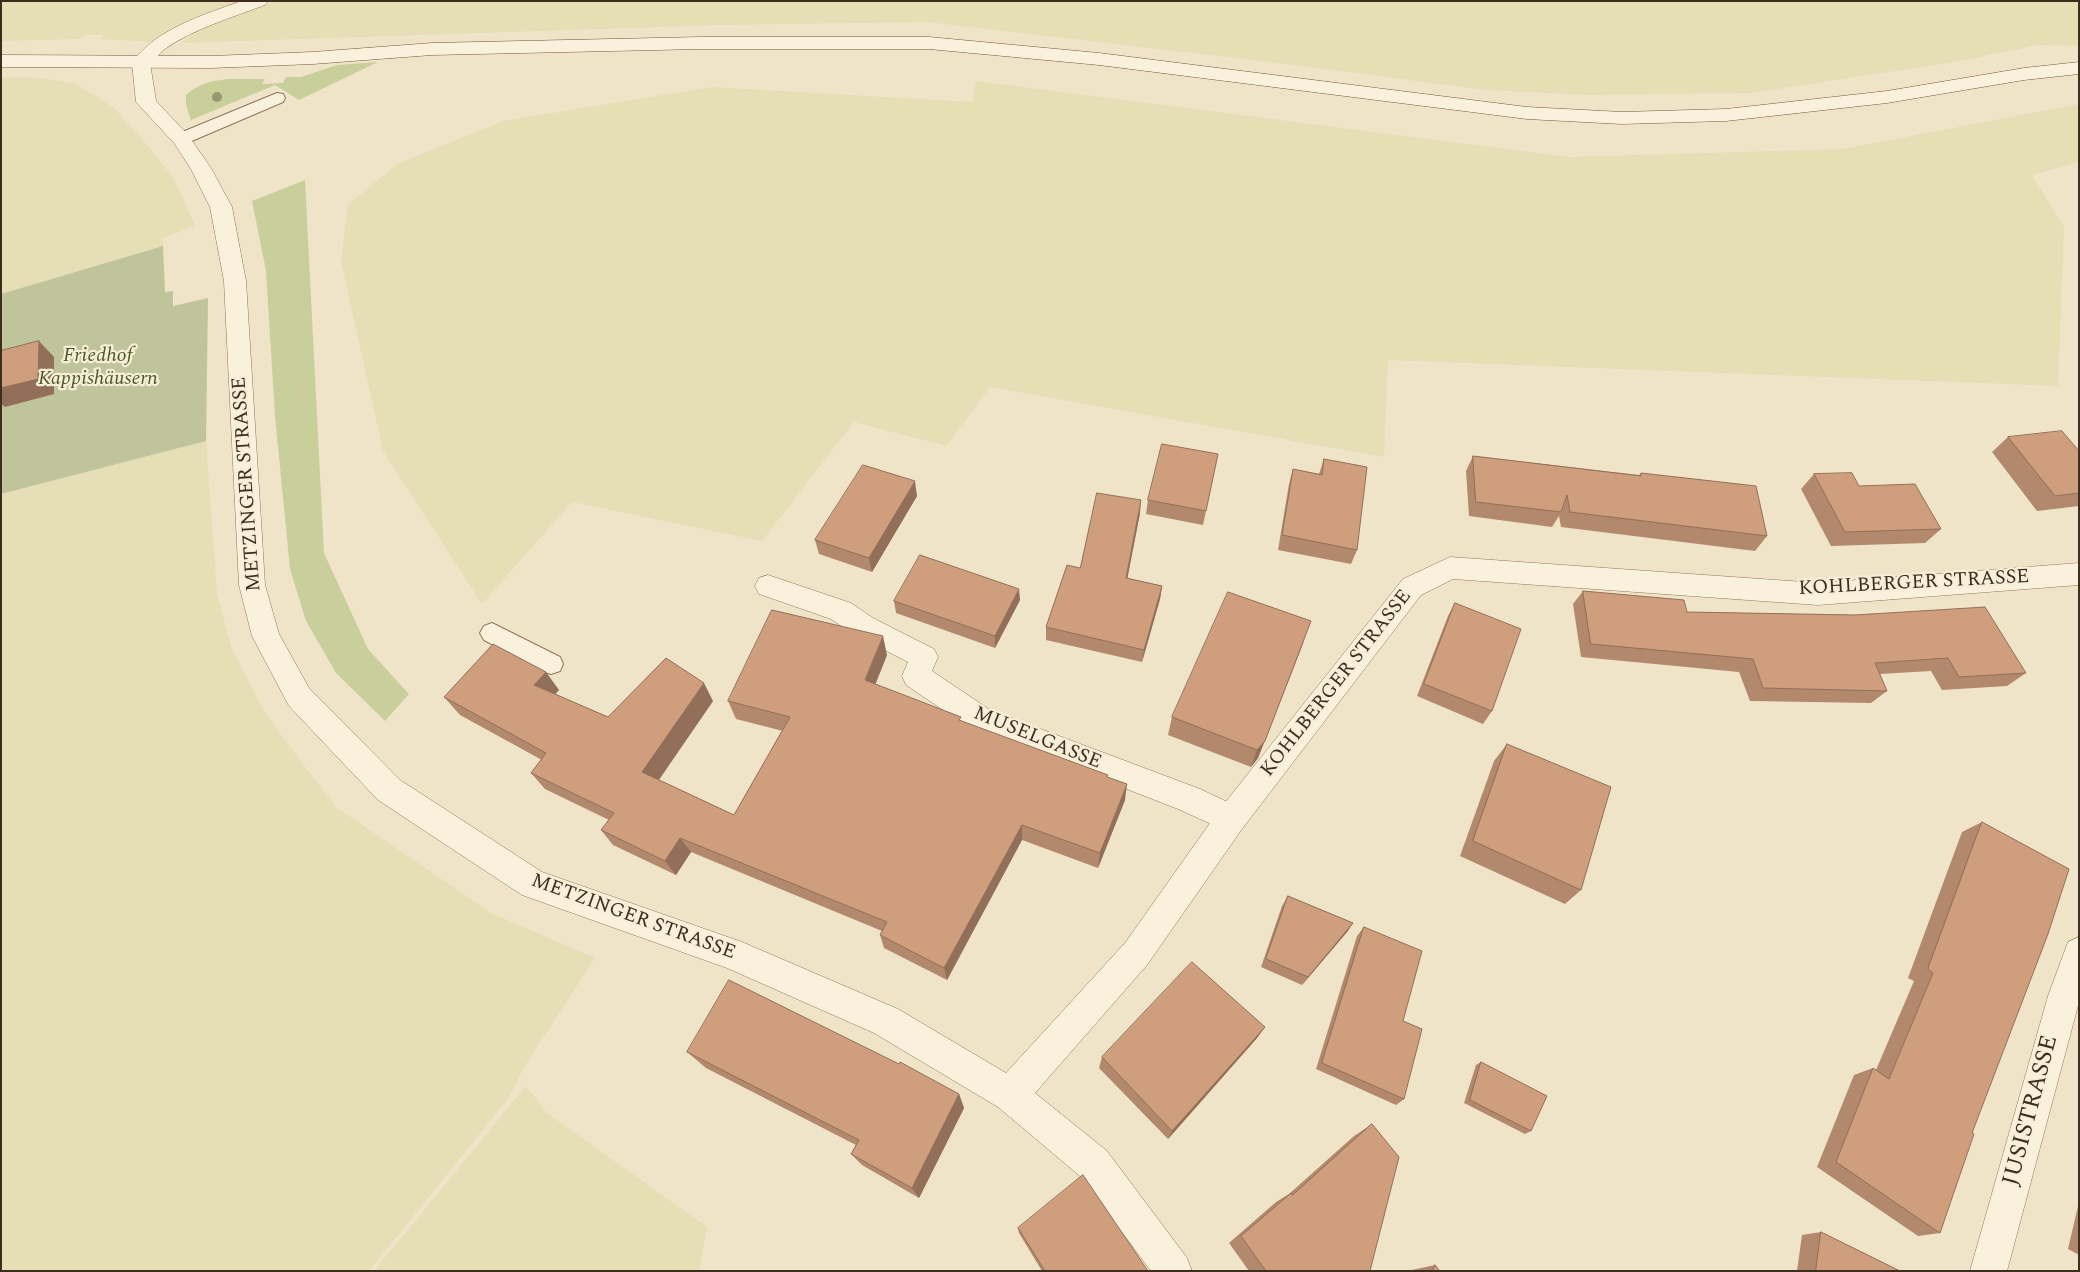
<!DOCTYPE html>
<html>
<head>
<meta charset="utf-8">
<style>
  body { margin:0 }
  #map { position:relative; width:2080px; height:1272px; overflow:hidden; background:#f0e4c8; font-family:Spectral,serif }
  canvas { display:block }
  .frame { position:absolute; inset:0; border:2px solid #3d2e20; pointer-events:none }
</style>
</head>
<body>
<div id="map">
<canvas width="2080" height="1272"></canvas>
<div class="frame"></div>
</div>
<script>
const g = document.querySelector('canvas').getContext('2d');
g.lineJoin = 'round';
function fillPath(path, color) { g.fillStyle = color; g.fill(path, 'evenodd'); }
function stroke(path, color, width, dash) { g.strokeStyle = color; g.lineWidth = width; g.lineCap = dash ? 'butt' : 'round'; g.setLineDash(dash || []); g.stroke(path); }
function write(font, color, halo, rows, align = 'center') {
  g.font = font + ' Spectral,serif'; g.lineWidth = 4.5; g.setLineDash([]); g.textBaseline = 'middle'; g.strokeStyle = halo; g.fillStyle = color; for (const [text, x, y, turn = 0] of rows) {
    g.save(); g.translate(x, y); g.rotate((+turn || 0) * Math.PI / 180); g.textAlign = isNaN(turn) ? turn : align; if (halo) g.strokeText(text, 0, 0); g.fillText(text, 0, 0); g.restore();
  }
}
fillPath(new Path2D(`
  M 1,1 L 246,1 L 156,42 L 100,39 L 103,35 L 85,35 L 80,39 L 1,41 Z
  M 277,1 L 2079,1 L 2079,46 L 2038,45 L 1954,62 L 1751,93 L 1587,95 L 1485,90 L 1295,65 L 927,22 L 721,25 L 181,43 L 207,25 Z
  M 1,77 L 42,78 L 76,84 L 113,107 L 151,149 L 174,179 L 195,226 L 163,238 L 163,246 L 1,294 Z
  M 976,81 L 1569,157 L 1843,149 L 2079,104 L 2079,162 L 2032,175 L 2064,227 L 2058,386 L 1388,360 L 1384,457 L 990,387 L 946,446 L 854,422 L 762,541 L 572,502 L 482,604 L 383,451 L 341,261 L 348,205 L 397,164 L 503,121 L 712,87 L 972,102 Z
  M 206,441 L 217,594 L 232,650 L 266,714 L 296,755 L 336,807 L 491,913 L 595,958 L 526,1064 L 507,1100 L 369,1271 L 1,1271 L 1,494 Z
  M 526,1086 L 547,1113 L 707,1227 L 699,1271 L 374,1271 Z`), '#e6deb5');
fillPath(new Path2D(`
  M 378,62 L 299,100 L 275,85 L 191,120 L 186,105 L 186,95 C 207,75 238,79 265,79 L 262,84 L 283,83 L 286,77 L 301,77 L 337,65 Z
  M 305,180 L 324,553 L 368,649 L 409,694 L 385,721 L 336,673 L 306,621 L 290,569 L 275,416 L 266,271 L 252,201 Z`), '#c9cf9b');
fillPath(new Path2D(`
  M 163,246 L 165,292 L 173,291 L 173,306 L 208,298 L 206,441 L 1,494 L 1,294 Z`), '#bfc49a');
const service = new Path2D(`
  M 277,93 L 283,94 L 285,98 L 283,102 L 187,143 L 175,143 L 172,139 L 175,135 Z
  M 492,623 L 560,657 L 563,664 L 560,671 L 551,674 L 542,671 L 484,640 L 480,633 L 484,626 Z`);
const minor = new Path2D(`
  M 241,1 L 268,1 L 265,5 C 233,17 193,29 165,49 C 154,57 151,71 134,67 L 132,63 C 155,29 204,15 241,1 Z
  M 768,575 L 851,603 L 873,618 L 934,649 L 938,657 L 932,671 L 990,710 L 1200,789 L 1242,809 L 1246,819 L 1242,829 L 1231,833 L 1178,809 L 970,728 L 906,685 L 902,676 L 908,662 L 853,634 L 831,619 L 759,594 L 755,586 L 759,578 Z
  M 2079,937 L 2079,1002 L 2007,1271 L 1970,1271 L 2048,996 L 2068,942 Z`);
const tertiary = new Path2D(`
  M 141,57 L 148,59 L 150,63 L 156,101 L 188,135 L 211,168 L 232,207 L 246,281 L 265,585 L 279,634 L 309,688 L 400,780 L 542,872 L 742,942 L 898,1009 L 1006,1073 L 1125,943 L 1220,809 L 1403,579 L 1450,557 L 1818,583 L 2079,563 L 2079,585 L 1818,605 L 1453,579 L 1421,595 L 1242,829 L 1147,965 L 1035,1093 L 1107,1151 L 1187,1258 L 1192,1271 L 1151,1271 L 1081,1177 L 998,1107 L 874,1033 L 727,968 L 522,895 L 378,800 L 289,706 L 252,636 L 239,585 L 224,281 L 210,207 L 191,169 L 174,143 L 136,102 L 132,63 L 134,59 Z`);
const secondary = new Path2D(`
  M 701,37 L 929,37 L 1099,53 L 1527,107 L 1622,112 L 1726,109 L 1887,91 L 2024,68 L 2079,62 L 2079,74 L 2024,80 L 1887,103 L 1726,121 L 1622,124 L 1527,119 L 1099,65 L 929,49 L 701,49 L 432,55 L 313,64 L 211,68 L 1,67 L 1,55 L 211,56 L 313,52 L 432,43 Z`);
stroke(service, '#8d765c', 2);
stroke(minor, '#8d765c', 1);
stroke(tertiary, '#8d765c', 1);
stroke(secondary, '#6f573f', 1);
fillPath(service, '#faf1dc');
fillPath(minor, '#faf1dc');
fillPath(tertiary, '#faf1dc');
fillPath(secondary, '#faf1dc');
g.fillStyle = '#96986f';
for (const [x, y] of [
  [217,97]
]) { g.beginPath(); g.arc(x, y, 5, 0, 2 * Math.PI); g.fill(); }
fillPath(new Path2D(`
  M 2008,437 L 2079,451 L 2079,506 L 2037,511 L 1992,452 Z
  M 1218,454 L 1203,525 L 1146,514 L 1148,500 Z
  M 1473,456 L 1639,475 L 1641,473 L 1767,536 L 1755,551 L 1561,527 L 1559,516 L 1552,527 L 1469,516 L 1466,471 Z
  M 1324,459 L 1357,550 L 1351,564 L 1278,550 L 1289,484 L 1293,469 L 1319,474 Z
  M 1814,474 L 1859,486 L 1941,529 L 1925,543 L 1831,546 L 1801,489 Z
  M 917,496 L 872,572 L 819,554 L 815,540 Z
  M 1140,513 L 1127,578 L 1162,586 L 1160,599 L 1142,662 L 1046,640 L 1046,627 L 1080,568 Z
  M 1583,591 L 1687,612 L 1855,615 L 2026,673 L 2007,686 L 1942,690 L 1931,671 L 1880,674 L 1887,691 L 1871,703 L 1750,701 L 1739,672 L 1581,657 L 1573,604 Z
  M 1020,600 L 995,648 L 896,613 L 894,601 Z
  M 1455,603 L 1492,711 L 1483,724 L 1417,696 L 1448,616 Z
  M 1304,641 L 1258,758 L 1251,767 L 1168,735 L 1172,717 Z
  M 887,655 L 875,684 L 961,721 L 1108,778 L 1125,800 L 1098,868 L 1022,840 L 947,980 L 884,948 L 880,935 L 882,931 L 691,852 L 676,875 L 613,845 L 601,830 L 609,820 L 545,789 L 531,773 L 542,760 L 460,715 L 444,697 L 559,690 L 555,694 L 608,717 L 713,701 L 659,780 L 734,815 L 783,731 L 736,719 L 728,701 Z
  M 1507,744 L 1581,890 L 1565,904 L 1460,856 L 1494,761 Z
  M 1982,822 L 1972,1133 L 1940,1233 L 1918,1236 L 1817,1167 L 1854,1075 L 1873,1068 L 1876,1070 L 1914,981 L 1908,978 L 1962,832 Z
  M 1288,896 L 1353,923 L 1347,932 L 1302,985 L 1261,967 L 1282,906 Z
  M 1364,927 L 1403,1021 L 1404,1099 L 1396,1105 L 1316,1069 L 1357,936 Z
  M 1265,1027 L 1257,1038 L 1168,1139 L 1099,1068 L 1102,1057 Z
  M 687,1052 L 959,1094 L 964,1108 L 919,1198 L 862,1165 L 851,1154 L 856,1145 L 706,1068 Z
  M 1481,1062 L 1531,1131 L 1525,1134 L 1464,1103 L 1476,1065 Z
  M 1372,1124 L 1370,1271 L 1249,1271 L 1229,1243 L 1276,1202 L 1289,1194 L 1354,1136 Z
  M 2079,1202 L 2079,1255 L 2068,1249 Z
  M 1018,1228 L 1148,1271 L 1042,1271 L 1019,1233 Z
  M 1821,1232 L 1900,1271 L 1797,1271 L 1802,1235 Z
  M 1435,1265 L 1440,1271 L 1412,1271 L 1412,1270 Z`), '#b2896c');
fillPath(new Path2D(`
  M 39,341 L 54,357 L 54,394 L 5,407 L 1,404 L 1,388 Z
  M 915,481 L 917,496 L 872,572 L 869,558 Z
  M 1141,500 L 1140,513 L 1125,591 L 1126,578 Z
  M 1162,586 L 1160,599 L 1142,662 L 1144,650 Z
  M 1019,589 L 1020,600 L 995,648 L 995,636 Z
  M 883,636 L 887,655 L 870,698 L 865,680 Z
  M 1304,641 L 1258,758 L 1251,767 L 1257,750 Z
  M 546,672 L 559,690 L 548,702 L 534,685 Z
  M 704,683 L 713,701 L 653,788 L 642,772 Z
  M 1127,784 L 1125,800 L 1098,868 L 1100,853 Z
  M 1022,825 L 1022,840 L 947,980 L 944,968 Z
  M 680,838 L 691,852 L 676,875 L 665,861 Z
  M 1353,923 L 1347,932 L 1302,985 L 1308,977 Z
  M 1265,1027 L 1257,1038 L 1168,1139 L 1172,1131 Z
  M 959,1094 L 964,1108 L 919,1198 L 912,1188 Z`), '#916f58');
const building = new Path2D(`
  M 39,341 L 38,379 L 1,388 L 1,351 Z
  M 2062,431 L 2079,451 L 2079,493 L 2055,496 L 2008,437 Z
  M 1162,444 L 1218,454 L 1206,511 L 1148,500 Z
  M 1473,456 L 1641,476 L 1641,473 L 1756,486 L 1767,536 L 1570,512 L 1567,495 L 1561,512 L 1476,502 Z
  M 1324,459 L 1367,467 L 1357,550 L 1282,535 L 1293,469 L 1322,475 Z
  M 863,465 L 915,481 L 869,558 L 815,540 Z
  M 1852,473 L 1859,486 L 1915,484 L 1941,529 L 1845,532 L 1814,474 Z
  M 1097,493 L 1141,500 L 1126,578 L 1162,586 L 1144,650 L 1046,627 L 1067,565 L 1080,568 Z
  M 920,555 L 1019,589 L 995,636 L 894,601 Z
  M 1583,591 L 1684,600 L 1687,612 L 1855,615 L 1985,607 L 2026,673 L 1959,677 L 1948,658 L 1875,663 L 1887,691 L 1763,688 L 1753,659 L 1591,644 Z
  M 1228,592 L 1311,621 L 1265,741 L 1257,750 L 1172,717 Z
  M 1455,603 L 1521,629 L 1492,711 L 1424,684 Z
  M 772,610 L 883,636 L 865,680 L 961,717 L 959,720 L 1108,775 L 1107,777 L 1127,784 L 1100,853 L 1022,825 L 944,968 L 880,935 L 887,922 L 680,838 L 665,861 L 601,830 L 614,813 L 531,773 L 546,753 L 444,697 L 493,644 L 546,672 L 534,685 L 608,717 L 666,658 L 704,683 L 642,772 L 734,815 L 790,717 L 728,701 Z
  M 1507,744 L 1611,787 L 1581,890 L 1473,841 Z
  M 1982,822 L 2069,869 L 2048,934 L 1972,1133 L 1974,1134 L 1940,1233 L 1836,1162 L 1873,1068 L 1889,1079 L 1933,973 L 1928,969 Z
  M 1288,896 L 1353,923 L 1308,977 L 1266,959 Z
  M 1364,927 L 1422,951 L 1403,1021 L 1422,1029 L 1404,1099 L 1322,1063 Z
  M 1192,962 L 1265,1027 L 1172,1131 L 1102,1057 Z
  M 729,980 L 899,1064 L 900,1062 L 959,1094 L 912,1188 L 851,1154 L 859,1140 L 687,1052 Z
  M 1481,1062 L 1547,1096 L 1531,1131 L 1470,1100 Z
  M 1372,1124 L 1399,1157 L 1370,1271 L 1266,1271 L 1241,1236 L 1291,1193 L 1292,1195 Z
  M 1083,1175 L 1148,1271 L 1045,1271 L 1018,1228 Z
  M 1821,1232 L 1900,1271 L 1816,1271 Z
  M 1435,1265 L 1440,1271 L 1433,1271 Z`);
fillPath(building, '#cf9f7d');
stroke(building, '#916f58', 1);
write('italic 20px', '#4d5a26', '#f7eed8', [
  ["Friedhof",98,357],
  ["Kappishäusern",98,380]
]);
write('20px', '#3d2e20', '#f7eed8', [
  ["METZINGER STRASSE",248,484,-94],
  ["KOHLBERGER STRASSE",1914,584,-3],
  ["KOHLBERGER STRASSE",1337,684,-52],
  ["MUSELGASSE",1037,739,22],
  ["METZINGER STRASSE",633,918,20]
]);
write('24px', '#3d2e20', '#f7eed8', [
  ["JUSISTRASSE",2032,1111,-75]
]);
</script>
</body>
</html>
